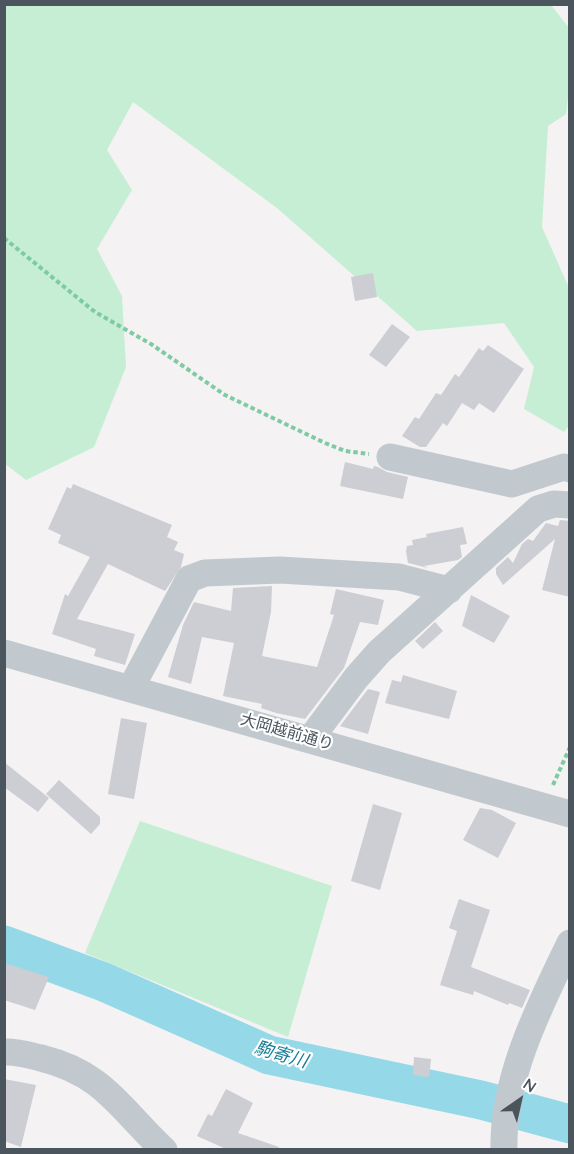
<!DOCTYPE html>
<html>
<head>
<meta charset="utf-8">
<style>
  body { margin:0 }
  #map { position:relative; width:574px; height:1154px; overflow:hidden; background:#f4f2f2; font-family:Quicksand,sans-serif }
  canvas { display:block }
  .frame { position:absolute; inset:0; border:6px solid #4b555e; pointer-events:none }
  .north { position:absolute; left:490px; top:1070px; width:60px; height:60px; -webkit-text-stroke:4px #fff; paint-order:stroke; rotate:34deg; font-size:16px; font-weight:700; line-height:24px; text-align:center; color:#4b555e }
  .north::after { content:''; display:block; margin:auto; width:21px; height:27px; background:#4b555e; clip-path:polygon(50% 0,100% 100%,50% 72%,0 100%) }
</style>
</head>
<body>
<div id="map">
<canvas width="574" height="1154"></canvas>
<div class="frame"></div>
<div class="north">N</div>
</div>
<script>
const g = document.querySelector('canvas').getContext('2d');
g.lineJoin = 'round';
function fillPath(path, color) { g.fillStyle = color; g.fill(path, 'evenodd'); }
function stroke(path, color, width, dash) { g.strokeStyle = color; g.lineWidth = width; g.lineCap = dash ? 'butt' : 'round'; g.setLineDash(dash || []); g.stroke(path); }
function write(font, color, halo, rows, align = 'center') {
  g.font = font + ' Quicksand,"Noto Sans JP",sans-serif'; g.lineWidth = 4.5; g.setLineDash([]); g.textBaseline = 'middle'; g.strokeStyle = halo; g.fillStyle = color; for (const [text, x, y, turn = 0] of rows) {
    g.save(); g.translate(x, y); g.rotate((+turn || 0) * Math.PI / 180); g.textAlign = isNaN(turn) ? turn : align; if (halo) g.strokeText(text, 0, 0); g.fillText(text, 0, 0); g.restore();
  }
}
fillPath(new Path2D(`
  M 4,5 L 551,5 L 570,29 L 569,89 L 566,114 L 548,126 L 542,227 L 569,288 L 570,424 L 564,432 L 524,409 L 534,367 L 504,323 L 417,331 L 277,208 L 133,102 L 107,150 L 132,190 L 97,249 L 122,296 L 126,367 L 94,447 L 26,480 L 4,463 Z
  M 140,821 L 332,886 L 288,1037 L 85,953 Z`), '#c5eed4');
stroke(new Path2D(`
  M 4,945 L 104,982 L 269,1055 L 481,1100 L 570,1124`), '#95d8e8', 39);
fillPath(new Path2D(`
  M 373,273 L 377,297 L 355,301 L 351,277 Z
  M 392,324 L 410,337 L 386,367 L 369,355 Z
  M 488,345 L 524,369 L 494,413 L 479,403 L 474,410 L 462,403 L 447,426 L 443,423 L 426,447 L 420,447 L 402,436 L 415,417 L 419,419 L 436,393 L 441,395 L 455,374 L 459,377 L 479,348 L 483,351 Z
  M 345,462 L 373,469 L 374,466 L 378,467 L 387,472 L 408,477 L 403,499 L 340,486 Z
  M 73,484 L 172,525 L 167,537 L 178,542 L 174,550 L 184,554 L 181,567 L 165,591 L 108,564 L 77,619 L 135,634 L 125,665 L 94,656 L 96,649 L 52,634 L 65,594 L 68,596 L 90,557 L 58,543 L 61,535 L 48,529 L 67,487 L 71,489 Z
  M 560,520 L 570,521 L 570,597 L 542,590 L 555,539 L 503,585 L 496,574 L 496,568 L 508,557 L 513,563 L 522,544 L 528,539 L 533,541 L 546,523 L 558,526 Z
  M 463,527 L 467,544 L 460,545 L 462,557 L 458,560 L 424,566 L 428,568 L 408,563 L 406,551 L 407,546 L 413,545 L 412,540 L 427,537 L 426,534 Z
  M 272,586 L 271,612 L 262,656 L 317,667 L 334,615 L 330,614 L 336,589 L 384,600 L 378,625 L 360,622 L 344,668 L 305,719 L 276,713 L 261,708 L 262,704 L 223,696 L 234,643 L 202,637 L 191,684 L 168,677 L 183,625 L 194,602 L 231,611 L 233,588 Z
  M 471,595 L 510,616 L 494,643 L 462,626 Z
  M 435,622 L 443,631 L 423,649 L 415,641 Z
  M 403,675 L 457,691 L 449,719 L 385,703 L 392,680 L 401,682 Z
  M 368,689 L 380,692 L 368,734 L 340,726 Z
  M 121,718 L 147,723 L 134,799 L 108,794 Z
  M 4,762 L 49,798 L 38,812 L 4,787 Z
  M 59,780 L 100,817 L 100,824 L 91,834 L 46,794 Z
  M 373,804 L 402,813 L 380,890 L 351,881 Z
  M 480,808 L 492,810 L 516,823 L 498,858 L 463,840 Z
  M 459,899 L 490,910 L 471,967 L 530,990 L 522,1008 L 509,1003 L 508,1005 L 474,991 L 473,995 L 440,985 L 457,931 L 449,928 Z
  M 4,963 L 49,977 L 35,1010 L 4,1000 Z
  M 414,1057 L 431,1059 L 429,1077 L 413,1075 Z
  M 4,1079 L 36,1085 L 21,1147 L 4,1141 Z
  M 226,1089 L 253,1103 L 238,1133 L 279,1147 L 279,1149 L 226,1149 L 197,1136 L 208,1114 L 212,1116 Z`), '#ccced4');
stroke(new Path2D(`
  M 4,238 L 95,312 L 151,344 L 225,395 L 325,443 L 345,451 L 369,454
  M 553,785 L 570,747`), '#7ecaa3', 4, [4.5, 3]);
stroke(new Path2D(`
  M 390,457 L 512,484 L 564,467 L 570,469
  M 4,653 L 570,814
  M 131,688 L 189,579 L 205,573 L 280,570 L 399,577 L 449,590
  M 311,738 L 356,678 L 379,652 L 538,509 L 554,504 L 570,505
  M 4,1052 C 17,1051 28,1055 41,1058 C 105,1074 119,1108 164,1150
  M 504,1150 C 502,1079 540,1005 570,943`), '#c1c9cf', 27);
write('16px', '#4b555e', '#fff', [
  ["大岡越前通り",287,732,16]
]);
write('italic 18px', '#167f97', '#fff', [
  ["駒寄川",281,1055,16]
]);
</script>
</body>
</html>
